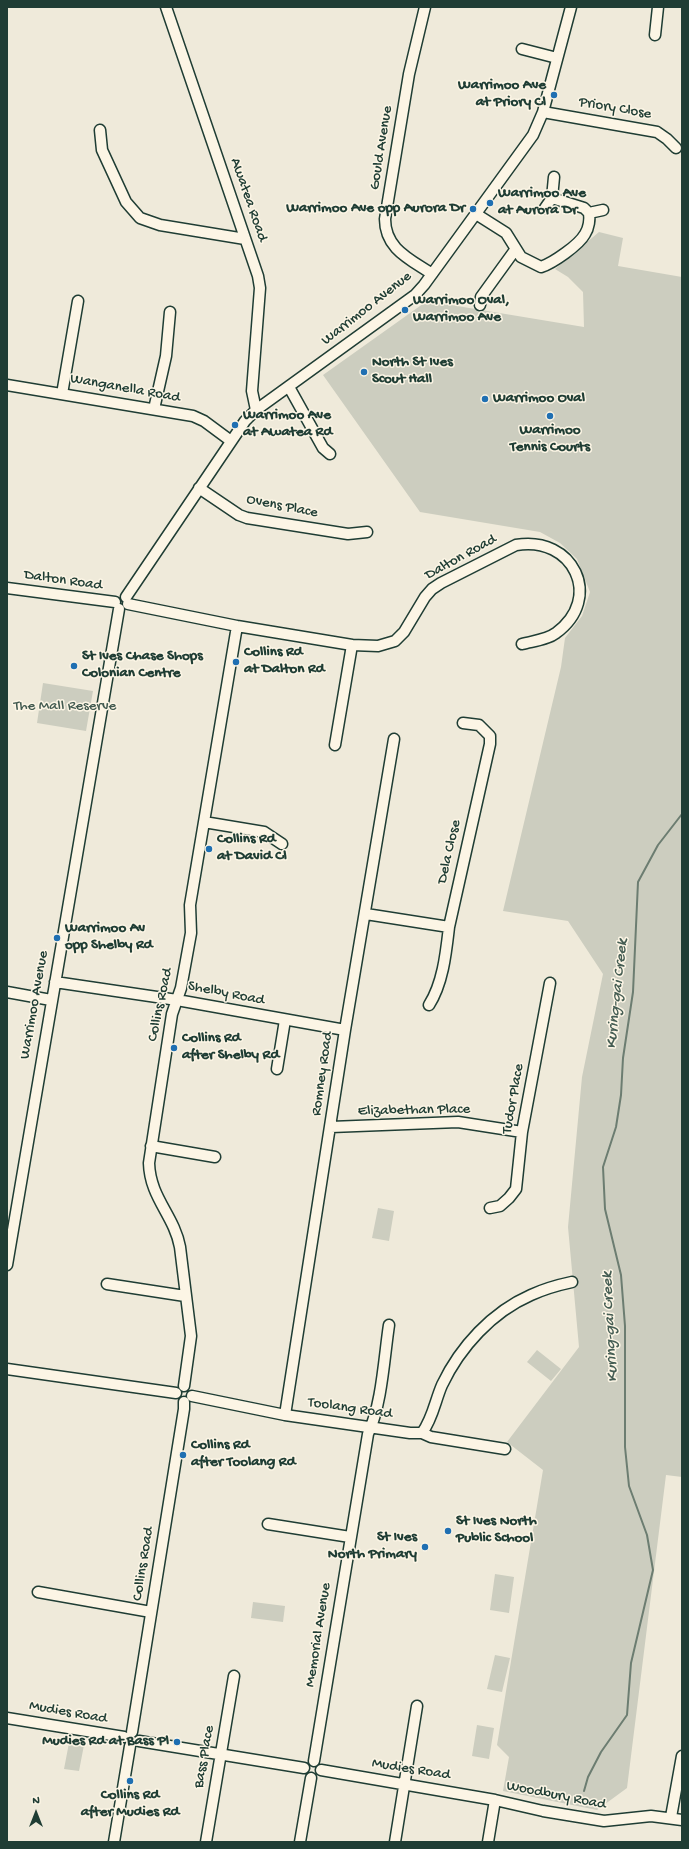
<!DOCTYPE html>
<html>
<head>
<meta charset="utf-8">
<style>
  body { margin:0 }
  #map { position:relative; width:689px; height:1849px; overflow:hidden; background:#efeada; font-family:"Gochi Hand",sans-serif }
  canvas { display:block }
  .frame { position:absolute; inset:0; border:8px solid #1f3d34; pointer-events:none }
  .north { position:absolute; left:16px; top:1793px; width:40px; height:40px; -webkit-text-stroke:3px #fcf5e5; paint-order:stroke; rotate:0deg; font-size:11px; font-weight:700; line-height:16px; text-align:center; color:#1f3d34 }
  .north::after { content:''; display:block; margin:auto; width:14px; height:18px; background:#1f3d34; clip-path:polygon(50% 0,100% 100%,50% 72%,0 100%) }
</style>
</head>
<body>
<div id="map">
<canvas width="689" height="1849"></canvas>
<div class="frame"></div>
<div class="north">N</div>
</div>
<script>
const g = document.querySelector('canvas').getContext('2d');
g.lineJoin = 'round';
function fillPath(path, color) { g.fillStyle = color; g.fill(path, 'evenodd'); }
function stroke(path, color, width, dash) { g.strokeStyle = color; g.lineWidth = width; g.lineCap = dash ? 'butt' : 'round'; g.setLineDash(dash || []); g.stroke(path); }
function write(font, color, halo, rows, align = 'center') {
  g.font = font + ' "Gochi Hand",sans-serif'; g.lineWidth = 3; g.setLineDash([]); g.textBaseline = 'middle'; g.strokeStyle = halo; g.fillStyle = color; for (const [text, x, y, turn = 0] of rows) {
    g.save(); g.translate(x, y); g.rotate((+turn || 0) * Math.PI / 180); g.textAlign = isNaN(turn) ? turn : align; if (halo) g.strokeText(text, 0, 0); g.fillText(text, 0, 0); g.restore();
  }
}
fillPath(new Path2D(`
  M 599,232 L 623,238 L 618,266 L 682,277 L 682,1477 L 666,1475 L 627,1788 L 597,1810 L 503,1791 L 509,1757 L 497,1745 L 543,1470 L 507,1442 L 579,1347 L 568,1227 L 582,1077 L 603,974 L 568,921 L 503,911 L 561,667 L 565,638 L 582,616 L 590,592 L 577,559 L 560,543 L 540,532 L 420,512 L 323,375 L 427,301 L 584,327 L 583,292 L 568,277 L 555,269 Z
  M 43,683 L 93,691 L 86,731 L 37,723 Z
  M 378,1208 L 394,1211 L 389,1241 L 372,1238 Z
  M 537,1350 L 561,1369 L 551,1381 L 527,1362 Z
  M 495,1574 L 514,1577 L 509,1613 L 490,1610 Z
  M 253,1602 L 285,1606 L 283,1622 L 251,1618 Z
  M 495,1655 L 510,1658 L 502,1692 L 487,1689 Z
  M 477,1725 L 494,1728 L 489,1759 L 472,1756 Z
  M 69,1743 L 84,1745 L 79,1771 L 64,1769 Z`), '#cccdbf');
stroke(new Path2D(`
  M 584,1791 L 588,1777 L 601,1752 L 627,1715 L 631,1663 L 653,1570 L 647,1535 L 629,1486 L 625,1447 L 625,1326 L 621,1275 L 605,1209 L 603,1167 L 616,1127 L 621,1095 L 623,1058 L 633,992 L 638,882 L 658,845 L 682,814`), '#6c7d71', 2);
const minor = new Path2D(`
  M 166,7 L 258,276 L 260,288 L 252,391 L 256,410
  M 425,7 L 409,74 L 385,219 C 385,249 410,259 432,274
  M 655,35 L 658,7
  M 522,49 L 557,58
  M 543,112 L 657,132 L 667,139 L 676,148
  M 100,130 L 102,150 L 126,202 L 140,218 L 160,225 L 245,239
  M 545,208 L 552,198 L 554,177
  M 589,213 L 603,210
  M 476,214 L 506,233 L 521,257 L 541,267 C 553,263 579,245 585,234 C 589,228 590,219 589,213 L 584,208 L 552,198
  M 480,305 L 481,297 L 515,250
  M 7,385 L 193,416 L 204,421 L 231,441
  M 289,387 L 323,448 L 330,454
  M 62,394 L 78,301
  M 154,409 L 166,356 L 170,312
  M 199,488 L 239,515 L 247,518 L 348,534 L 367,532
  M 7,588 L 115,602
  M 126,597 L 245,421 L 256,410 L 415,295 L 424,285 L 533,135 L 543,112 L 571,7
  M 128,604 L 237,626 L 352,645 L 378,646 L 395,641 L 404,632 L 425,597 L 432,589 L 441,583 L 516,545 C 573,535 604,598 556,633 C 547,640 533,641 522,644
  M 335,745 L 352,645
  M 204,822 L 264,832 L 282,844
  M 366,914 L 449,927
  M 55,982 L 177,1000 L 345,1030
  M 7,992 L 51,1000
  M 429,1005 C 443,983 446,953 449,927 L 490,744 L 490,736 L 479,725 L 463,723
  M 277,1069 L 285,1020
  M 331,1127 L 458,1122 L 522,1132
  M 151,1146 L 215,1157
  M 490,1208 L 500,1206 L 509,1198 L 516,1189 L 522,1132 L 550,983
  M 7,1265 L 119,609
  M 107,1284 L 185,1296
  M 7,1369 L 176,1393
  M 184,1386 L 191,1336 L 180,1247 C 174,1215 150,1198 149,1163 L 172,1014 L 181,988 L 191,933 L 190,905 L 237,626
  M 192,1396 L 285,1415 L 410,1433 L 422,1433 L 431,1437 L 505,1449
  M 285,1415 L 345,1030 L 394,739
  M 422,1433 C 433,1418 435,1401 442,1385 C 460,1347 492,1312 531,1295 C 544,1289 558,1285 572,1282
  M 268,1524 L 350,1537
  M 38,1592 L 151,1612
  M 7,1718 L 124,1737
  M 132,1732 L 184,1409 L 184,1402
  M 139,1741 L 304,1768
  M 314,1761 L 368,1434 C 382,1404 384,1358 389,1325
  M 321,1770 L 495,1800 L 543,1811 L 604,1821 L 651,1816 L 682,1820
  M 671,1817 L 682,1756
  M 114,1842 L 130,1746
  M 206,1842 L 234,1676
  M 300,1842 L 311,1778
  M 395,1842 L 417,1706
  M 488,1842 L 495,1800`);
stroke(minor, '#1f3d34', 13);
stroke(minor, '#fcf5e5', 10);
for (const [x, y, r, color] of [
  [554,95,4,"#1f6fb2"],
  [490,203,4,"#1f6fb2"],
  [473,209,4,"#1f6fb2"],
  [405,310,4,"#1f6fb2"],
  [364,372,4,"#1f6fb2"],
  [485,399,4,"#1f6fb2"],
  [550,416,4,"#1f6fb2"],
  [235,425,4,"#1f6fb2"],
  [236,662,4,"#1f6fb2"],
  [74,666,4,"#1f6fb2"],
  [209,849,4,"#1f6fb2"],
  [57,938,4,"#1f6fb2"],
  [174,1048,4,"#1f6fb2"],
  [183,1455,4,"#1f6fb2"],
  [448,1531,4,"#1f6fb2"],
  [425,1547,4,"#1f6fb2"],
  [177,1742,4,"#1f6fb2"],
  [130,1781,4,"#1f6fb2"]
]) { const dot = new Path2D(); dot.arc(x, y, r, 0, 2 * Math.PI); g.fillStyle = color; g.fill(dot); stroke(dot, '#fcf5e5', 1.5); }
write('bold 15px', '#1f3d34', '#fcf5e5', [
  ["Warrimoo Ave",546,86,"right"],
  ["at Priory Cl",546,103,"right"],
  ["Warrimoo Ave",498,194],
  ["at Aurora Dr",498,211],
  ["Warrimoo Ave opp Aurora Dr",465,209,"right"],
  ["Warrimoo Oval,",413,301],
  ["Warrimoo Ave",413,318],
  ["North St Ives",372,363],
  ["Scout Hall",372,380],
  ["Warrimoo Oval",493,399],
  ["Warrimoo Ave",243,416],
  ["at Awatea Rd",243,433],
  ["Warrimoo",550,431,"center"],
  ["Tennis Courts",550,448,"center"],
  ["Collins Rd",244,653],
  ["at Dalton Rd",244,670],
  ["St Ives Chase Shops",82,657],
  ["Colonian Centre",82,674],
  ["Collins Rd",217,840],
  ["at David Cl",217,857],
  ["Warrimoo Av",65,929],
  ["opp Shelby Rd",65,946],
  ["Collins Rd",182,1039],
  ["after Shelby Rd",182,1056],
  ["Collins Rd",191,1446],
  ["after Toolang Rd",191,1463],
  ["St Ives North",456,1522],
  ["Public School",456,1539],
  ["St Ives",417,1538,"right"],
  ["North Primary",417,1555,"right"],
  ["Mudies Rd at Bass Pl",169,1742,"right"],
  ["Collins Rd",130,1796,"center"],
  ["after Mudies Rd",130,1813,"center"]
], 'left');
write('15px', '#1f3d34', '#fcf5e5', [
  ["Priory Close",615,109,10],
  ["Gould Avenue",382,148,-81],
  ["Awatea Road",248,200,71],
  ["Warrimoo Avenue",367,309,-38],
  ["Wanganella Road",125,389,10],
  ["Ovens Place",282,507,11],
  ["Dalton Road",461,558,-29],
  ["Dalton Road",63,581,8],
  ["Dela Close",450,852,-77],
  ["Shelby Road",226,994,11],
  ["Warrimoo Avenue",35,1005,-80],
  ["Collins Road",161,1005,-78],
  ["Romney Road",323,1074,-82],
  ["Tudor Place",514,1099,-80],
  ["Elizabethan Place",414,1111,-1],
  ["Toolang Road",350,1409,8],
  ["Collins Road",144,1564,-81],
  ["Memorial Avenue",319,1635,-81],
  ["Mudies Road",68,1713,10],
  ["Bass Place",205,1757,-80],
  ["Mudies Road",411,1770,9],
  ["Woodbury Road",556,1796,11]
]);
write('15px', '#425a50', '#fcf5e5', [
  ["The Mall Reserve",65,707]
]);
write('italic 16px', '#455d53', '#fcf5e5', [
  ["Kuring-gai Creek",618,994,-84],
  ["Kuring-gai Creek",611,1327,-93]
]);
</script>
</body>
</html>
